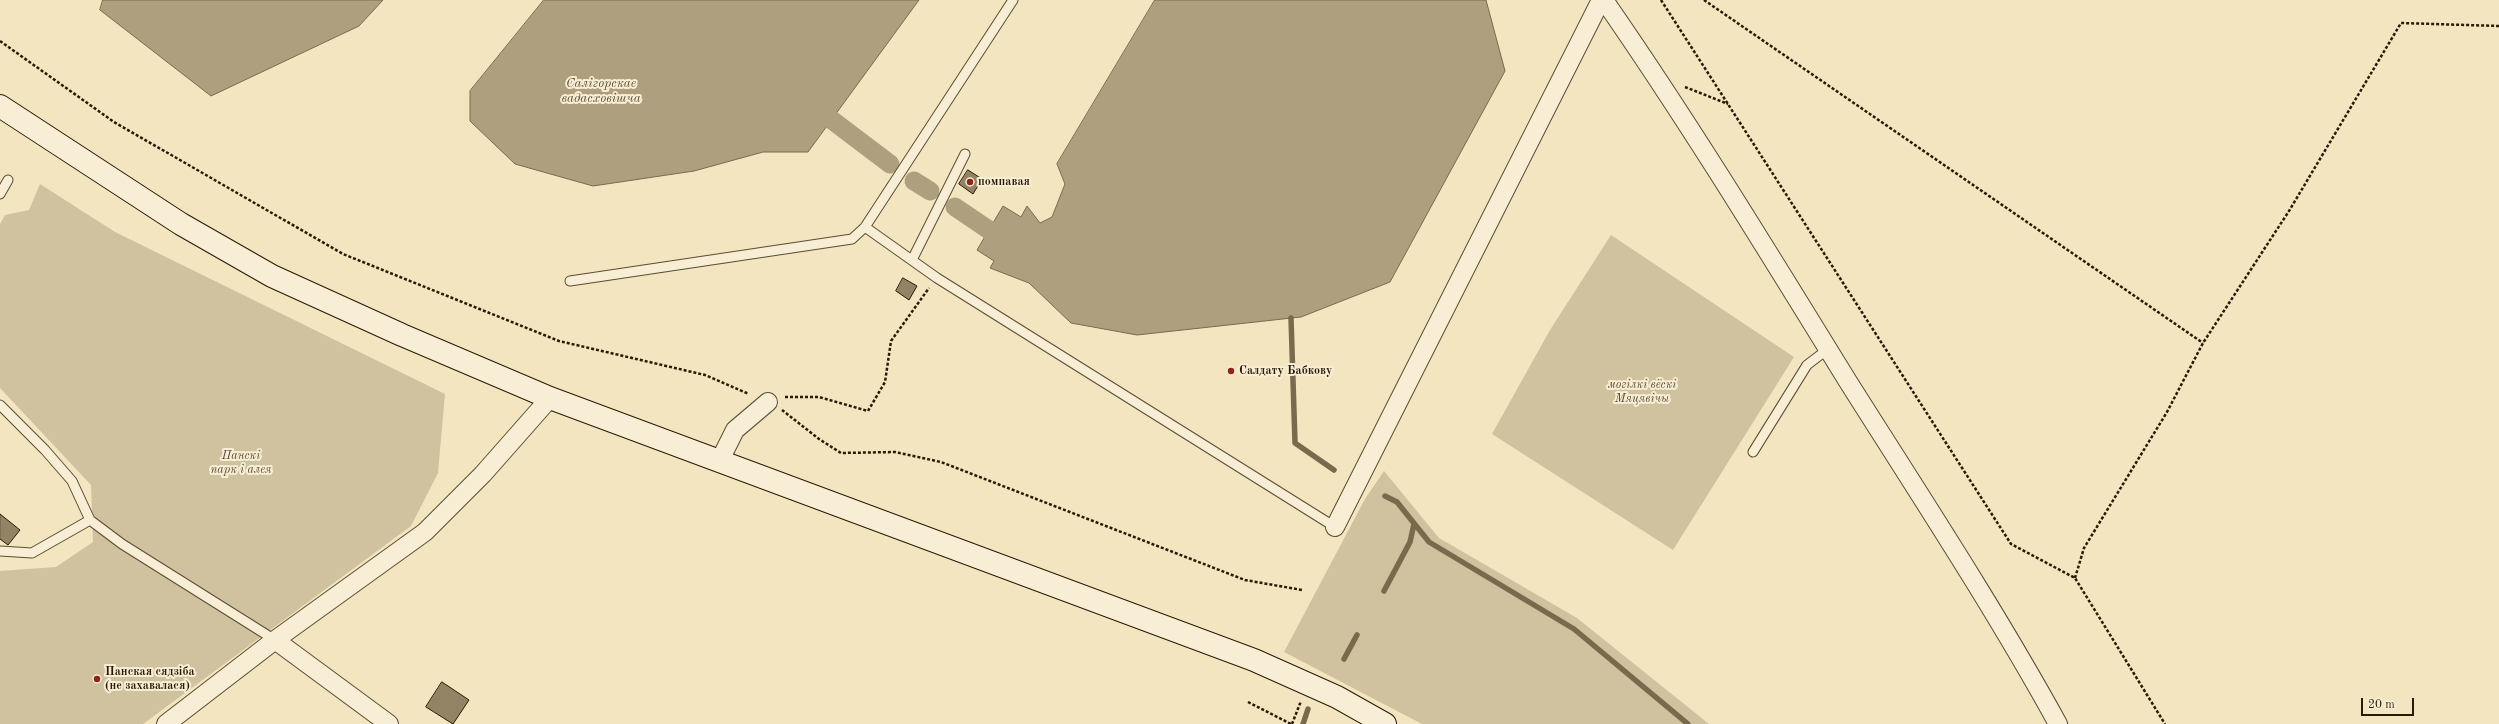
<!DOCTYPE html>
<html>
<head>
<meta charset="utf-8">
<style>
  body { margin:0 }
  #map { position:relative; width:2499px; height:724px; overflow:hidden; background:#f2e5bf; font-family:"Old Standard TT",serif }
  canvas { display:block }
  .scale { position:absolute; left:2361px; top:698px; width:53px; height:18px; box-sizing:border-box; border:2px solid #2a1903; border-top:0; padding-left:5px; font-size:12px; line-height:14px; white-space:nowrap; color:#2a1903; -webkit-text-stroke:3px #f7eed5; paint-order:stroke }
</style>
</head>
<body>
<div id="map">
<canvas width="2499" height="724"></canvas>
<div class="scale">20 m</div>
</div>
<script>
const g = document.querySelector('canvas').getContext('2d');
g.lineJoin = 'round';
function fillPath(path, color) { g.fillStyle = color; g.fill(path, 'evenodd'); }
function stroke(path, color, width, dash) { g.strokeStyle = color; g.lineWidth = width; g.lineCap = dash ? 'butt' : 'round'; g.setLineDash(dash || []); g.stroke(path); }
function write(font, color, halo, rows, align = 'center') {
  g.font = font + ' "Old Standard TT",serif'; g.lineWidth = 4; g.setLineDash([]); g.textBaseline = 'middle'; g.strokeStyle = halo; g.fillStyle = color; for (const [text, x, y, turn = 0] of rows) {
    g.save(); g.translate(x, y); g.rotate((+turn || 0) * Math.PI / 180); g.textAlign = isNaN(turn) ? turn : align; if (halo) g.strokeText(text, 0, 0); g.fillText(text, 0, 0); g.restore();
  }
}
fillPath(new Path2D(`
  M 40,184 L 115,232 L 445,394 L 438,473 L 411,526 L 143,724 L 0,724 L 0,571 L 56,567 L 93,542 L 91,485 L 0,388 L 0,224 L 5,215 L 29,210 Z
  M 1611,235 L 1794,357 L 1673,550 L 1492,434 L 1550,330 Z
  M 1384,471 L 1439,538 L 1577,618 L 1709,724 L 1422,724 L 1284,652 L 1365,499 Z`), '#d0c29f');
const water = new Path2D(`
  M 103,0 L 383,0 L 359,26 L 211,96 L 100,10 Z
  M 544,0 L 919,0 L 808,152 L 763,152 L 694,171 L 593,186 L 515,164 L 470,121 L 470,91 Z
  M 1155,0 L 1486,0 L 1505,71 L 1390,282 L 1301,317 L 1137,335 L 1071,323 L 1029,283 L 990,268 L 994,261 L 977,250 L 1003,206 L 1021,217 L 1027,206 L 1040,223 L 1052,217 L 1065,184 L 1057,164 Z`);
fillPath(water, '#aea07f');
stroke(water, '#796a4d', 1);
stroke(new Path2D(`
  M 1291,318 L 1295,443 L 1334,470
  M 1385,496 L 1397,502 L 1429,542 L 1574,629 L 1688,724
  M 1384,591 L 1410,542 L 1414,524
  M 1344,659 L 1357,635
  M 1303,724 L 1308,709`), '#796a4d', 5.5);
stroke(new Path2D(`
  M 812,105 L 890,164
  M 914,181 L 930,191
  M 955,207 L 989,230`), '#aea07f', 19);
const building = new Path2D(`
  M 968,170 L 982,179 L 973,194 L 959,184 Z
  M 903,278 L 917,286 L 909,300 L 896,291 Z
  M 0,514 L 20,530 L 8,545 L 0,539 Z
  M 442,682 L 469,700 L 453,724 L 426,707 Z`);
fillPath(building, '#928365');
stroke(building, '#2a1903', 1);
const service = new Path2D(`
  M 1013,0 L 865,227 L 937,278 L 1335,527
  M 0,194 L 8,180
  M 912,260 L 965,154
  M 570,281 L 852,239 L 865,227
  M 0,405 L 45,450 L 72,481 L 90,520 L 122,544 L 275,640
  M 1753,452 L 1807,365 L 1828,349
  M 0,551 L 32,553 L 90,520`);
const minor = new Path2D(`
  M 1604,0 C 1690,124 1768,252 1847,380 C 1919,494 1993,606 2058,724
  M 719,462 L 735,430 L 768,402
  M 1335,527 L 1601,0
  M 275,640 L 389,724
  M 166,724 L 275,640 L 425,532 L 483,474 L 550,398`);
const secondary = new Path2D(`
  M 0,106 L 181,224 L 272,276 L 402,335 L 550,398 L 1254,660 L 1337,697 L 1385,724`);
stroke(service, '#5c4c32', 11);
stroke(minor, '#5c4c32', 20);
stroke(secondary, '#2a1903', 24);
stroke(new Path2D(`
  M 1661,0 L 2011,544 L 2075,578 L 2165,724
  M 1704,0 L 2203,343
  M 0,41 L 114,122 L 343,254 L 559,341 L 705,375 L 749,394
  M 1685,87 L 1728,104
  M 785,397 L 819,397 L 868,411 L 885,382 L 891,341 L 929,288
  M 782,410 L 819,439 L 841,453 L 895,452 L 941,462 L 1245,580 L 1302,590
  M 2075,578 L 2084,548 L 2167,412 L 2203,343 L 2289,211 L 2401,23 L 2499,26
  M 1248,702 L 1291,724
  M 1292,724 L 1301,701`), '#2a1903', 2.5, [3, 2]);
stroke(service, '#f7eed5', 9);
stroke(minor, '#f7eed5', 18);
stroke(secondary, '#f7eed5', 22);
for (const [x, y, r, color] of [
  [970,182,4,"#8f2418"],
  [1231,371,4,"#8f2418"],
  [97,679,4,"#8f2418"]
]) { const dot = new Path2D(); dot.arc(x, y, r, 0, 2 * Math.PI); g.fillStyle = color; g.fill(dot); stroke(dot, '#f7eed5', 1.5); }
write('bold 12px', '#2a1903', '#f7eed5', [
  ["помпавая",978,182],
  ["Салдату Бабкову",1239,371],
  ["Панская сядзіба",105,672],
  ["(не захавалася)",105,686]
], 'left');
write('italic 12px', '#5c4c32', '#f7eed5', [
  ["могілкі вёскі",1642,385],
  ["Мяцявічы",1642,399],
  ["Панскі",241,456],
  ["парк і алея",241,470]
]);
write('italic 13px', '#5f4f35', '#f7eed5', [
  ["Салігорскае",601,84],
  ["вадасховішча",601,99]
]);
</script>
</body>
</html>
